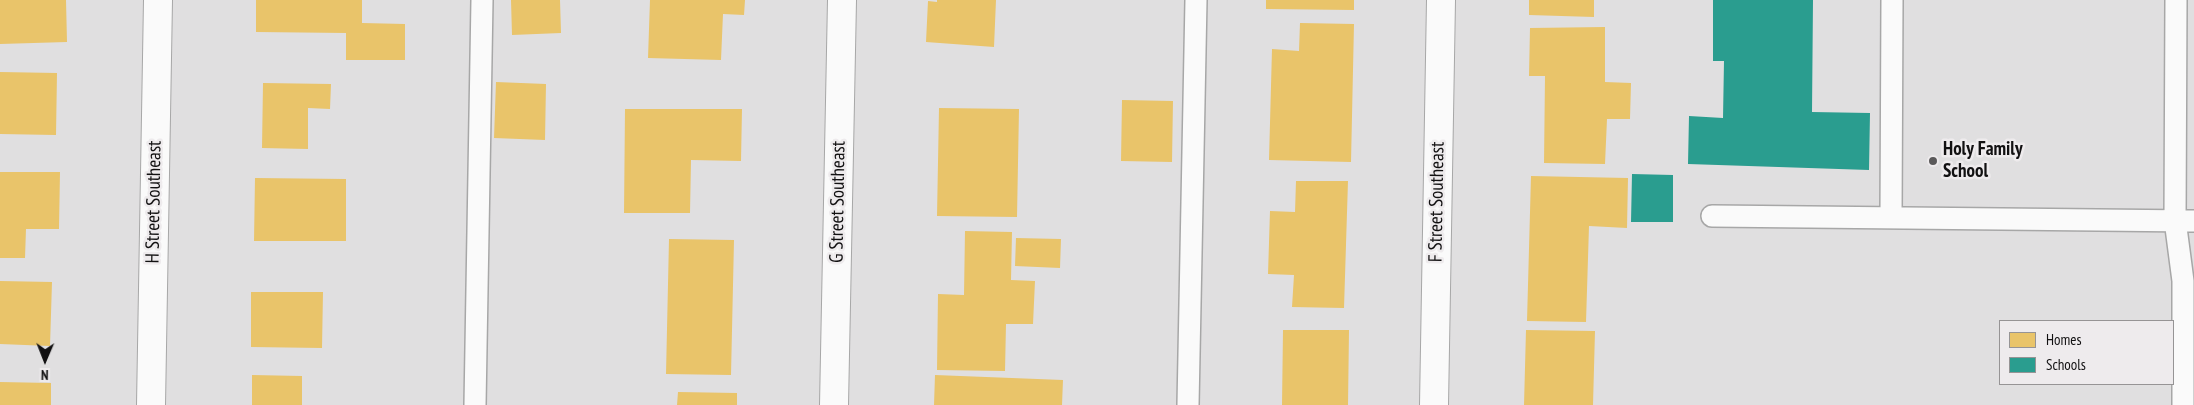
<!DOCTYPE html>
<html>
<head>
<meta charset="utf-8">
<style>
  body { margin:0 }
  #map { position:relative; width:2194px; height:405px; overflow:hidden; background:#e0dfe0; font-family:"PT Sans Narrow",sans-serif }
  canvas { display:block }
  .legend { position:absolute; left:1999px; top:320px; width:175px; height:65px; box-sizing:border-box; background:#eeebed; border:1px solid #969495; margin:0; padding:6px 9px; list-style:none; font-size:15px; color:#121112 }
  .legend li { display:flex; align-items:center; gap:10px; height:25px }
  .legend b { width:25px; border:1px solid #969495 }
  .north { position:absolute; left:20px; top:335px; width:50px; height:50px; -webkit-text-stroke:4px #eeebed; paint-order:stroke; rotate:181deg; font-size:14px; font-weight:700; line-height:20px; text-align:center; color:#121112 }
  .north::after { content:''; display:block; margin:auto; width:18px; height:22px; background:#121112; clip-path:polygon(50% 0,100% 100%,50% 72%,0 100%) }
</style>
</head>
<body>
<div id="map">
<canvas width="2194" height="405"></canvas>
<ul class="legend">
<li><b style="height:14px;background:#e9c46a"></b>Homes</li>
<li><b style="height:14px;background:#2a9d8f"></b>Schools</li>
</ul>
<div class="north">N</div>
</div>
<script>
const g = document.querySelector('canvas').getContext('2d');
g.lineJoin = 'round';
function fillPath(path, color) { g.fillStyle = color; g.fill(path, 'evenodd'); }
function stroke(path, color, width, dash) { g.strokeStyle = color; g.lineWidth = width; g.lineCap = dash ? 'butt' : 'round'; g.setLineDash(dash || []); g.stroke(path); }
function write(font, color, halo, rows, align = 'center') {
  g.font = font + ' "PT Sans Narrow",sans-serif'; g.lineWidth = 5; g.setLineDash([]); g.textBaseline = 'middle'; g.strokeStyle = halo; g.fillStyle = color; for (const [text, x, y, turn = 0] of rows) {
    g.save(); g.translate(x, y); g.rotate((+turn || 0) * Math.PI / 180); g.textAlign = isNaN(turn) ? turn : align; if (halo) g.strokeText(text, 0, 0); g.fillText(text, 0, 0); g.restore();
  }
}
fillPath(new Path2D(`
  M 0,0 L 66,0 L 67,42 L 0,44 Z
  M 256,0 L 362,0 L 362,23 L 405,24 L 405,60 L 346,60 L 346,33 L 256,32 Z
  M 511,0 L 560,0 L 561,33 L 512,35 Z
  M 650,0 L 745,0 L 744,15 L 723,14 L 721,60 L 648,58 Z
  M 937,0 L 996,0 L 994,47 L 926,42 L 928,1 L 937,2 Z
  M 1266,0 L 1354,0 L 1354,10 L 1266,9 Z
  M 1529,0 L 1594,0 L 1594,17 L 1529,15 Z
  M 1300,23 L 1354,24 L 1351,162 L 1269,160 L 1272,49 L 1299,51 Z
  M 1605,27 L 1605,82 L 1631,83 L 1630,119 L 1607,119 L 1605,164 L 1544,163 L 1545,76 L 1529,76 L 1530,28 Z
  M 0,72 L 57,73 L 56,135 L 0,134 Z
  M 496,82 L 546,84 L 545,140 L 494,138 Z
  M 263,83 L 331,84 L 330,109 L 308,108 L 308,149 L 262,148 Z
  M 1122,100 L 1173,101 L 1172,162 L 1121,161 Z
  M 939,108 L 1019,109 L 1017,217 L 937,216 Z
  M 625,109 L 742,109 L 741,161 L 691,160 L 690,213 L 624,213 Z
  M 0,172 L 60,172 L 59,229 L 26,229 L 25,258 L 0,258 Z
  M 1531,176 L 1628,178 L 1627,228 L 1589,226 L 1586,322 L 1527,321 Z
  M 255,178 L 346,179 L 346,241 L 254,241 Z
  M 1296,181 L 1348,181 L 1344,308 L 1292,307 L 1294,275 L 1268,274 L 1270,211 L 1295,212 Z
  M 965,231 L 1012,232 L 1011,280 L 1035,281 L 1033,324 L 1006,324 L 1005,371 L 937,370 L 938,294 L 964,295 Z
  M 1016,238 L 1061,239 L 1060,268 L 1015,266 Z
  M 669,239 L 734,240 L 731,375 L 666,374 Z
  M 0,281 L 52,282 L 50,346 L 0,344 Z
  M 251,292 L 323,292 L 322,348 L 251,347 Z
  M 1283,330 L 1349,330 L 1348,405 L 1282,405 Z
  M 1526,330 L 1595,331 L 1593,405 L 1524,405 Z
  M 252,375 L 302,376 L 302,405 L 252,405 Z
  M 935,375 L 1063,380 L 1062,405 L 934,405 Z
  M 0,382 L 51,383 L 51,405 L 0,405 Z
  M 678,392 L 737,393 L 737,405 L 677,405 Z`), '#e9c46a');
fillPath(new Path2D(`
  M 1713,0 L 1813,0 L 1812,112 L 1870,113 L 1869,170 L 1688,164 L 1689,116 L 1723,118 L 1724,61 L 1713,61 Z
  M 1632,174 L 1673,175 L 1673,222 L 1631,222 Z`), '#2a9d8f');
const service = new Path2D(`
  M 2176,0 L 2175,220 L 2183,281 L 2183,405
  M 1712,216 L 2194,221
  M 1891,217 L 1892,0
  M 475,405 L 482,0
  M 1188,405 L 1196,0`);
const minor = new Path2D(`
  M 151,405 L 158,0
  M 834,405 L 842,0
  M 1434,405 L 1441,0`);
stroke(service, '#a7a7a7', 24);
stroke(minor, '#a7a7a7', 30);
stroke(service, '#fafafa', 21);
stroke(minor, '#fafafa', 28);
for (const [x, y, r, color] of [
  [1933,161,5,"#5a595a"]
]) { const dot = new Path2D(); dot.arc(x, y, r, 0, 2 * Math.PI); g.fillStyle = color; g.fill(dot); stroke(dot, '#eeebed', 2); }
write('bold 19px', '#121112', '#eeebed', [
  ["Holy Family",1943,150],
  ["School",1943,172]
], 'left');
write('19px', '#121112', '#eeebed', [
  ["H Street Southeast",154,202,-89],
  ["G Street Southeast",838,202,-89],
  ["F Street Southeast",1437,202,-89]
]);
</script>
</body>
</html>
